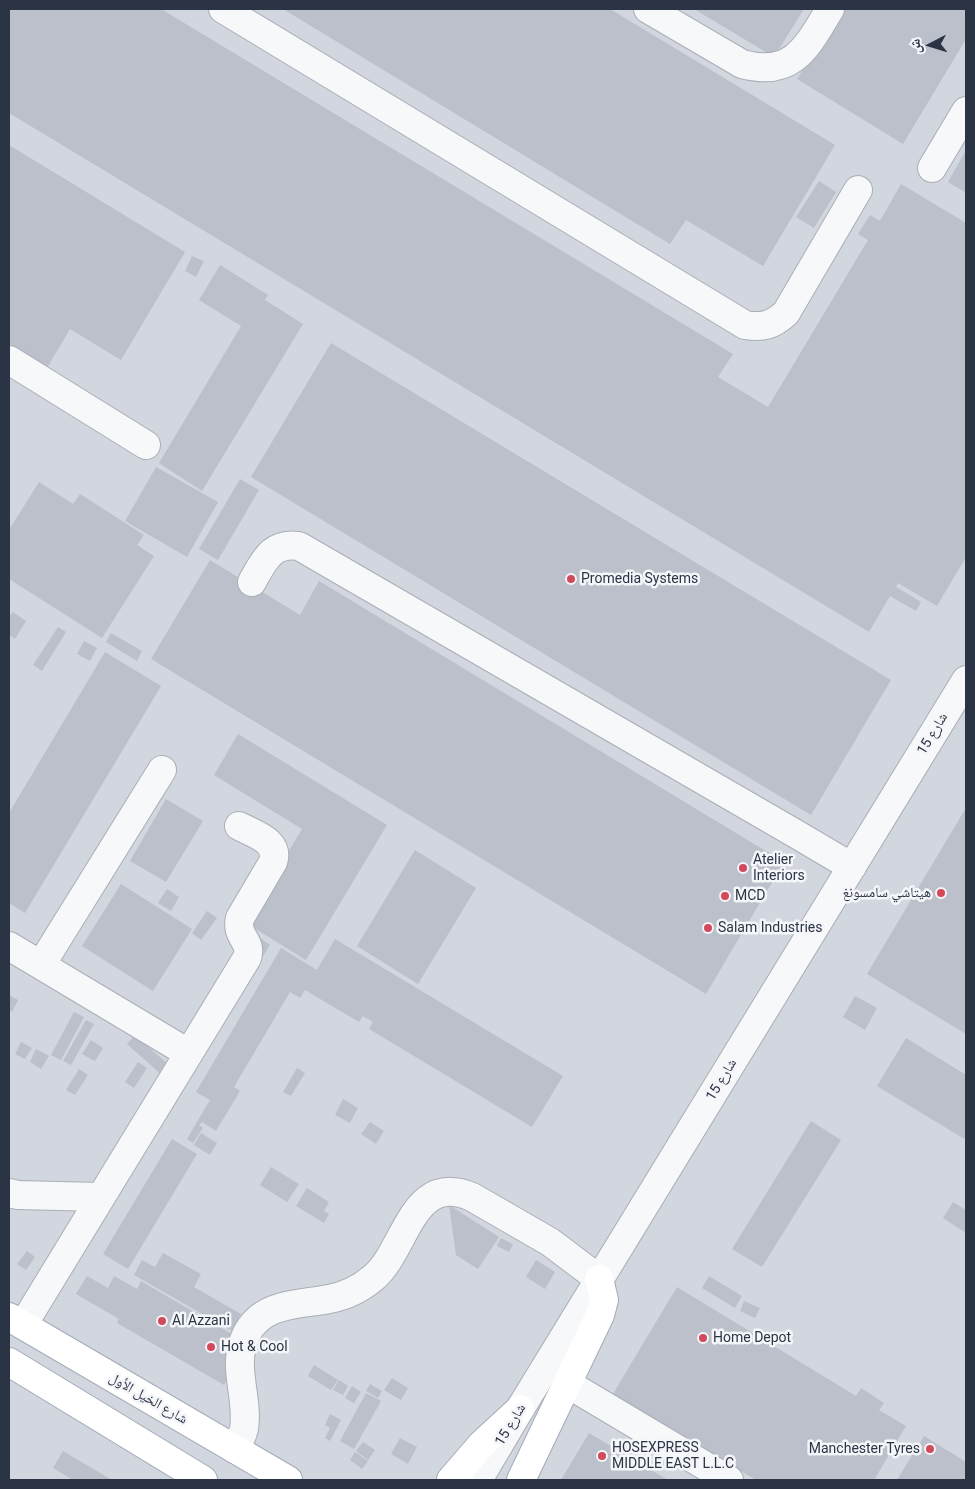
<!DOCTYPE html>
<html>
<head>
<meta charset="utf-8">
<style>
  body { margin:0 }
  #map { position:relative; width:975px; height:1489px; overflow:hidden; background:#e4e7ec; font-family:Roboto,"Noto Naskh Arabic",sans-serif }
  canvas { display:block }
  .frame { position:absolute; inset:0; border:10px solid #2b3445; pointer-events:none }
  .north { position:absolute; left:905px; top:20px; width:50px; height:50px; -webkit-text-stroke:4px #f4f6f9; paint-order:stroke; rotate:265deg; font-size:14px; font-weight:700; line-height:20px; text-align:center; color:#2b3445 }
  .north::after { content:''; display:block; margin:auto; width:18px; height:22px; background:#2b3445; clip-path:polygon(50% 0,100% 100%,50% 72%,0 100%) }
</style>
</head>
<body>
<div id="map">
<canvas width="975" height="1489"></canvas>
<div class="frame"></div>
<div class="north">ش</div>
</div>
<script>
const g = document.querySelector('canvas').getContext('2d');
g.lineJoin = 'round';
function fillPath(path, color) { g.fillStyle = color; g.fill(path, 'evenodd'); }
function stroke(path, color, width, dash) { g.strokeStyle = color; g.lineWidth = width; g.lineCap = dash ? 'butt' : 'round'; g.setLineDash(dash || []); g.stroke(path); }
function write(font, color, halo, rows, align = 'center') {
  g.font = font + ' Roboto,"Noto Naskh Arabic",sans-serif'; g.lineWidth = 5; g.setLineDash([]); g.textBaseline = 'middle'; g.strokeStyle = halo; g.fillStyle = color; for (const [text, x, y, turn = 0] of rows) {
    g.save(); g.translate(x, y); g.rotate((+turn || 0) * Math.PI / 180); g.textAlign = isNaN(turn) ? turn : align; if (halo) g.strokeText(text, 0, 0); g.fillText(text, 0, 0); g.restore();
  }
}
fillPath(new Path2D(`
  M 9,9 L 966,9 L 966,1480 L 9,1480 Z`), '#d2d6de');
fillPath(new Path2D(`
  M 9,9 L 161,9 L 733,354 L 718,377 L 768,407 L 868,240 L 858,234 L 870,215 L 880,221 L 901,184 L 966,223 L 966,557 L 937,606 L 898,583 L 896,587 L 921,602 L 916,611 L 890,596 L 869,632 L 9,113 Z
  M 283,9 L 610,9 L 835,145 L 763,266 L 686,220 L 670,244 Z
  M 694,9 L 804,9 L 774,57 Z
  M 840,9 L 966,9 L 966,39 L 903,144 L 797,79 Z
  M 9,145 L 185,252 L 121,360 L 70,329 L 45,371 L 9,349 Z
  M 966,150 L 966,193 L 948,182 Z
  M 819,181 L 836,192 L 814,228 L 796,217 Z
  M 192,256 L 204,261 L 196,277 L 185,271 Z
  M 220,265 L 268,295 L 265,300 L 303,324 L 202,491 L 159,463 L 241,326 L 199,300 Z
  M 331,343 L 891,680 L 811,815 L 251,477 Z
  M 156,467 L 218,502 L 187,557 L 125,521 Z
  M 240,479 L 259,490 L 218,560 L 199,549 Z
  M 39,482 L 73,504 L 80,494 L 144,535 L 137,545 L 154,556 L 102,638 L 9,579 L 9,530 Z
  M 210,560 L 300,615 L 319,581 L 784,862 L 706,994 L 151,659 Z
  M 13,612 L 26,621 L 15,639 L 9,635 L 9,617 Z
  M 58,627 L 66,632 L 42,671 L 33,665 Z
  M 111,633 L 142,651 L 137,661 L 106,642 Z
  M 84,641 L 97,648 L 90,661 L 77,654 Z
  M 105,652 L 161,686 L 25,913 L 9,903 L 9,813 Z
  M 238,734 L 387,825 L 306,960 L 246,923 L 302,829 L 214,775 Z
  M 166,799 L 203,821 L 166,882 L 130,861 Z
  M 964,811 L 966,812 L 966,1034 L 867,974 Z
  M 415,850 L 476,888 L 418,984 L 357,946 Z
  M 121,884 L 192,929 L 153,991 L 82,946 Z
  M 167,889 L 179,897 L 171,911 L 158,903 Z
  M 207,911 L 217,918 L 201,940 L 192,933 Z
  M 260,938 L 270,945 L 263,956 L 252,949 Z
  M 335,939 L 563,1076 L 532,1127 L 369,1029 L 373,1022 L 363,1016 L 359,1022 L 305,990 L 300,998 L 290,992 L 234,1087 L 240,1091 L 216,1131 L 202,1122 L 199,1125 L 203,1128 L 193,1143 L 187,1139 L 210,1100 L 196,1092 L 281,948 L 317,970 Z
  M 9,995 L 18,1000 L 12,1012 L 9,1010 Z
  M 855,996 L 877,1008 L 865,1030 L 843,1017 Z
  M 74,1012 L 84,1017 L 61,1060 L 51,1055 Z
  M 86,1020 L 94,1024 L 71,1065 L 63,1061 Z
  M 135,1035 L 172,1068 L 164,1077 L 127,1044 Z
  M 906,1038 L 966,1075 L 966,1140 L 877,1086 Z
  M 91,1040 L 103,1048 L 95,1061 L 82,1054 Z
  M 21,1042 L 32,1048 L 25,1059 L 15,1054 Z
  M 36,1049 L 49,1056 L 41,1069 L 30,1062 Z
  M 138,1062 L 147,1068 L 134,1088 L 125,1082 Z
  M 297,1068 L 305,1073 L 291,1096 L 283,1092 Z
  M 79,1069 L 88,1075 L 75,1095 L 66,1090 Z
  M 343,1099 L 358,1108 L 350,1123 L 335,1115 Z
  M 811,1121 L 841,1140 L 762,1267 L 732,1249 Z
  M 370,1122 L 384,1131 L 376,1144 L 361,1134 Z
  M 201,1133 L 217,1143 L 210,1155 L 194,1145 Z
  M 172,1139 L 197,1154 L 128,1269 L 103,1254 Z
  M 271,1167 L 299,1184 L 287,1202 L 260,1185 Z
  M 307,1188 L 329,1202 L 324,1211 L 329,1214 L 324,1223 L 296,1206 Z
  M 953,1202 L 966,1210 L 966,1233 L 943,1218 Z
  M 449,1205 L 499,1237 L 478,1269 L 456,1255 Z
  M 501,1238 L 513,1244 L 509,1252 L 497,1246 Z
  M 27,1251 L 35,1257 L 26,1270 L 17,1264 Z
  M 163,1253 L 201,1274 L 194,1287 L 241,1314 L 232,1331 L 134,1275 L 142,1260 L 155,1267 Z
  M 536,1260 L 555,1272 L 545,1289 L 526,1277 Z
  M 87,1276 L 108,1288 L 114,1276 L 137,1289 L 141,1281 L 237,1337 L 225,1357 L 236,1364 L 224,1385 L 117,1323 L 119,1319 L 76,1294 Z
  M 709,1276 L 742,1296 L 735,1308 L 702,1288 Z
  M 677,1287 L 856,1396 L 861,1388 L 884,1403 L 879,1410 L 906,1426 L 874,1480 L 756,1480 L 613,1394 Z
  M 744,1301 L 760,1308 L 755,1318 L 740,1311 Z
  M 314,1365 L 338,1380 L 331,1390 L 308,1376 Z
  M 392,1378 L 408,1388 L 401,1400 L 384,1390 Z
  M 339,1380 L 348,1386 L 343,1395 L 333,1390 Z
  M 370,1384 L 382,1391 L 378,1398 L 366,1391 Z
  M 352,1386 L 361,1392 L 354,1403 L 345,1398 Z
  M 366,1393 L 381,1401 L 354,1449 L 340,1441 Z
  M 330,1414 L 341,1420 L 330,1441 L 325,1438 L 330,1428 L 325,1425 Z
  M 589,1433 L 668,1480 L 561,1480 Z
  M 924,1436 L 966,1462 L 966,1480 L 897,1480 Z
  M 400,1438 L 417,1447 L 408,1464 L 391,1454 Z
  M 363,1442 L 375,1450 L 368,1460 L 356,1451 Z
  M 63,1451 L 112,1480 L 73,1480 L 53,1468 Z
  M 355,1452 L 368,1461 L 362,1469 L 350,1460 Z`), '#bbc0ca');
const minor = new Path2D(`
  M 223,9 L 745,325 C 763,328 773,325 786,313 L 858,190
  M 648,9 L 742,64 C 793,78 807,47 830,9
  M 932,168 L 966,111
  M 9,360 L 146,445
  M 252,582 C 264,561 271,542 299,546 L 796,834 L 852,867
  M 9,946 L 188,1053
  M 41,965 L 162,770
  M 9,1193 L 18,1195 L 100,1197
  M 23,1325 L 247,958 C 253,940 235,938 240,918 L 273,862 C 280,841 254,834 239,826
  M 568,1384 L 729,1480
  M 235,1449 C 239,1443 242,1436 244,1429 C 249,1397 231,1366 246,1335 C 262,1302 299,1305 329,1299 C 345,1296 360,1289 373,1278 C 407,1250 411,1171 472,1197 L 550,1242 L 599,1279
  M 478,1480 L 520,1409 L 966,680`);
const major = new Path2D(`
  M 9,1317 L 288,1480
  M 9,1362 L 203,1480
  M 451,1480 L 482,1444 L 520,1409
  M 521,1480 L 600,1315 L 604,1300 L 599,1279`);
stroke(minor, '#a9aeb7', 30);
stroke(major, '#a3abb8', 30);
stroke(minor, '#f7f8fa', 28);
stroke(major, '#fff', 28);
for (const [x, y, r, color] of [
  [571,579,5,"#d1495b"],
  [743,868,5,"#d1495b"],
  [941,893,5,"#d1495b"],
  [725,896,5,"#d1495b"],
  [708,928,5,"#d1495b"],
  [162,1321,5,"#d1495b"],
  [703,1338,5,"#d1495b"],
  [211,1347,5,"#d1495b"],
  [930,1449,5,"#d1495b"],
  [602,1456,5,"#d1495b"]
]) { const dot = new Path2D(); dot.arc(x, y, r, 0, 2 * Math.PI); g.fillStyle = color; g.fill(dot); stroke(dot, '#f4f6f9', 2); }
write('14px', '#2b3445', '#f4f6f9', [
  ["Promedia Systems",581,579],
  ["Atelier",753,860],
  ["Interiors",753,876],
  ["هيتاشي سامسونغ",931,893,"right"],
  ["MCD",735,896],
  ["Salam Industries",718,928],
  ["Al Azzani",172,1321],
  ["Home Depot",713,1338],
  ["Hot & Cool",221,1347],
  ["HOSEXPRESS",612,1448],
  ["MIDDLE EAST L.L.C",612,1464],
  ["Manchester Tyres",920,1449,"right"]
], 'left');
write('14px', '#2b3445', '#f4f6f9', [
  ["شارع 15",933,734,-59],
  ["شارع 15",722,1080,-59],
  ["شارع الخيل الأول",148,1399,30],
  ["شارع 15",511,1425,-59]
]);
</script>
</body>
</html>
